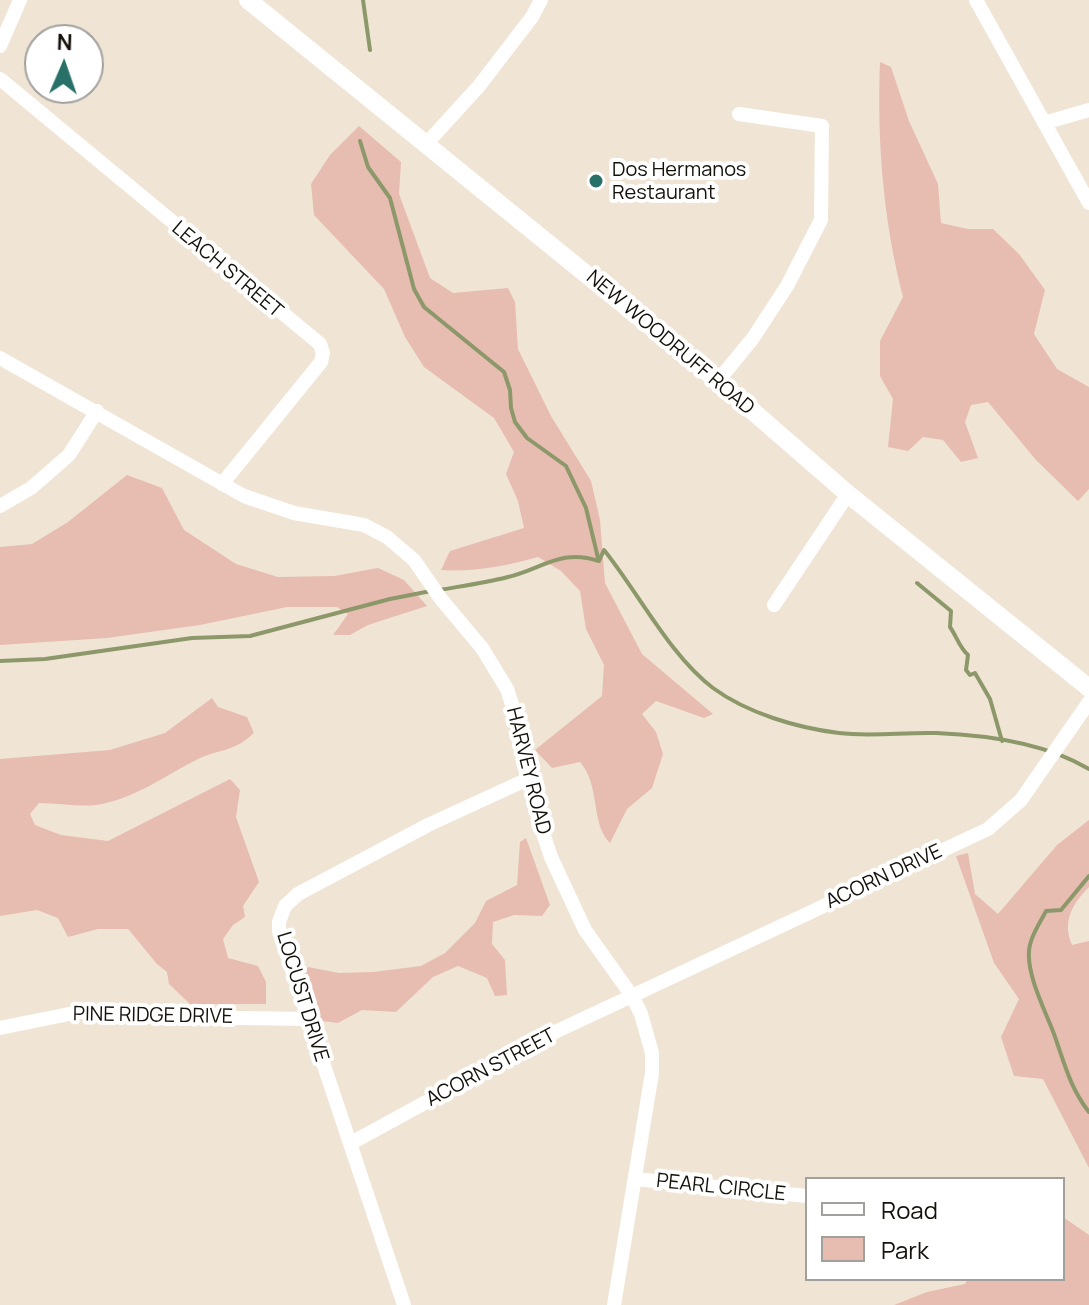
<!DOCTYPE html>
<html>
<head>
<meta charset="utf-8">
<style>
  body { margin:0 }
  #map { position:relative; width:1089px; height:1305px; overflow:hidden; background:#f0e5d4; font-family:Manrope,sans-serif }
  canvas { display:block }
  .legend { position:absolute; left:805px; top:1177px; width:260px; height:104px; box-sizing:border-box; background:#fff; border:2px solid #a1a09d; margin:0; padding:10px 14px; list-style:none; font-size:24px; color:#14110b }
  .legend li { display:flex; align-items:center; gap:16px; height:40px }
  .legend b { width:40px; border:2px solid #a1a09d }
  .north { position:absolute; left:24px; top:24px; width:80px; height:80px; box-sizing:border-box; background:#fff; border:2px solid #a1a09d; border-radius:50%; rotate:2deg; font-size:22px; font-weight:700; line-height:32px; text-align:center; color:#14110b }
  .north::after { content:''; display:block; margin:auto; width:28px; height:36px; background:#287068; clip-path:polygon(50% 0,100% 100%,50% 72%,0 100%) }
</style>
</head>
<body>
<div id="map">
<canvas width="1089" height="1305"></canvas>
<ul class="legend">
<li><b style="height:10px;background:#fff"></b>Road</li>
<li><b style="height:22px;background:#e7bcb1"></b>Park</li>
</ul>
<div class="north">N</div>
</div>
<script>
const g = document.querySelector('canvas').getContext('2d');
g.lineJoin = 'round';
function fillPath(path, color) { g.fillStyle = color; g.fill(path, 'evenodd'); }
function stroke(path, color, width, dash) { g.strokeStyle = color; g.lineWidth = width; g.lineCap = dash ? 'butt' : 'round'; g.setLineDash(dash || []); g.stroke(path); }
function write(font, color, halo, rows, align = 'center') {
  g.font = font + ' Manrope,sans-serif'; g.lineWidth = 8; g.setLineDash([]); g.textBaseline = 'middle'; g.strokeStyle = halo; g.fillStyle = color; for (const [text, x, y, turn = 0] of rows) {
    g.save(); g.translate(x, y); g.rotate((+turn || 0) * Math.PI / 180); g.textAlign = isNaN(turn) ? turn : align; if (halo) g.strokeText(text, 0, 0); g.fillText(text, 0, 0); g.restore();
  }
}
fillPath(new Path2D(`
  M 880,62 L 891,67 L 909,121 L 938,184 L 941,223 L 968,229 L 993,229 L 1019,254 L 1045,290 L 1034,334 L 1057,369 L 1089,387 L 1089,489 L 1078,501 L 1036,460 L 988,402 L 971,405 L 965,422 L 978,458 L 961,462 L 943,440 L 923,437 L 908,451 L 888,447 L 893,399 L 880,376 L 880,341 L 903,297 C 883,219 877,142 880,62 Z
  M 359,126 L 401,162 L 399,194 L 430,278 L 453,293 L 508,288 L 515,302 L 518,349 L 551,416 L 591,481 L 600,520 L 605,583 L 642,654 L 713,714 L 704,718 L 656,701 L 642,714 L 656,732 L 663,754 L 652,788 L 627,809 L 610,843 C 590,823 601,786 580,762 L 552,768 L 535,750 L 602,696 L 604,665 L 586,629 L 580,591 L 561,571 L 538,557 C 506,566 474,572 441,570 L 450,551 L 524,528 L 518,501 L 506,474 L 514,452 L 494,418 L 424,367 L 405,337 L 384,289 L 314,215 L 311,184 L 330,155 Z
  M 127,475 L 162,488 L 184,530 L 236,564 L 278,577 L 334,576 L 378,568 L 404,580 L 427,606 L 368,625 L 350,635 L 333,635 L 348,614 L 337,607 L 287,607 L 200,625 L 107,638 L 0,645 L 0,547 L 32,544 L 68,522 Z
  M 212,698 L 218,707 L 247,717 L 254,733 C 232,753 222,748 198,759 C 164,776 135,799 96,805 C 78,807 58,803 39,803 L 30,814 L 35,825 L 61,835 L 108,841 L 230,779 L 240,790 L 236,817 L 259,882 L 243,906 L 245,917 L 233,925 L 223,939 L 228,958 L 258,966 L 266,982 L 266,1004 L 190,1004 L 169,984 L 167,972 L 157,964 L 128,929 L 98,929 L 68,937 L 58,918 L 37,910 L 0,916 L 0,759 L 110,750 L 165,733 Z
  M 1089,820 L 1089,887 C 1072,904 1062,922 1072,945 L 1089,941 L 1089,1168 L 1043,1079 L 1014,1076 L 1001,1037 L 1019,999 L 994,963 L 956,856 L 968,853 L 975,894 L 998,914 L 1057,845 Z
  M 526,838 L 550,905 L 542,916 L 514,915 L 493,922 L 492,944 L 505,960 L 507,995 L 495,996 L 487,978 L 458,966 L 433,977 L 396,1012 L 362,1010 L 338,1023 L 315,1020 L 301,978 L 308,967 L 339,973 L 373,972 L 421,966 L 445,953 L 475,923 L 486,901 L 517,885 L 520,842 Z
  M 1063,1217 L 1089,1235 L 1089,1305 L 894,1305 L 927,1292 L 965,1284 L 968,1279 L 1063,1279 Z`), '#e7bcb1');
stroke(new Path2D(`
  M 363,0 L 370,50
  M 360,141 L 368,167 L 390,198 L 414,289 L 424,307 L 504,372 L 510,390 L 511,408 L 515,422 L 527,438 L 566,466 L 586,508 L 598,558
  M 599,561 L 604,550 C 638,592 670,656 713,688 C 747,713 797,728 839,733 C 871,737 904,732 936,733 C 987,735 1045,743 1089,769
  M 917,583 L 951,611 L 950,627 C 957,637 959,647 968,655 L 966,670 L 970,675 L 975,673 L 990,699 L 1002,741
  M 439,590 C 462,586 485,583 508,577 C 542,569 561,548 599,561
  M 0,661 L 45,659 L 192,638 L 250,636 L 390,599 L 431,591
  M 1089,876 L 1061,910 L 1046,911 C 1040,923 1030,937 1029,951 C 1027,976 1045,1010 1054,1034 C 1064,1062 1070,1088 1089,1112`), '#8c986a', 4);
stroke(new Path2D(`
  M 976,0 L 1089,203
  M 0,46 L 20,0
  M 0,79 L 320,344 L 323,353 L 321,362 L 222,484
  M 1044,123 L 1089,110
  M 427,143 L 479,86 L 532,17 L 541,0
  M 0,358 L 244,496 L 294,513 L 364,525 L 387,537 L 414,560 L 441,599 L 482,648 L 507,689 L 522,735 L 538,818 L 551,857 L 585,930 L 632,996 L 641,1014 L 652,1053 L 652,1073 L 614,1305
  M 718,381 L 753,338 L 787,286 L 821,220 L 822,126 L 739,114
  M 0,506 L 31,488 L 69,455 L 97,411
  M 774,605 L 848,494
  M 0,1028 L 84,1011 L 177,1017 L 307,1019
  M 351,1143 L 555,1032 L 988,829 L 1021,800 L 1089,702
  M 635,1179 L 807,1196
  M 404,1305 L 279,931 L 279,922 L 285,906 L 298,894 L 428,825 L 530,778`), '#fff', 14);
stroke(new Path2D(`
  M 248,0 L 718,381 L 848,494 L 1089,688`), '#fff', 18);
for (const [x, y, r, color] of [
  [596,181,8,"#287068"]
]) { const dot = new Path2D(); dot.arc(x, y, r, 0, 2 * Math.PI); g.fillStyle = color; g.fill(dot); stroke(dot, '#fff', 3); }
write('20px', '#14110b', '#fff', [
  ["Dos Hermanos",612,170],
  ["Restaurant",612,193]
], 'left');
write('20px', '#14110b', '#fff', [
  ["LEACH STREET",227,270,40],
  ["NEW WOODRUFF ROAD",670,343,40],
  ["HARVEY ROAD",528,771,76],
  ["ACORN DRIVE",884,877,-25],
  ["LOCUST DRIVE",302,997,73],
  ["PINE RIDGE DRIVE",153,1016,1],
  ["ACORN STREET",491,1068,-28],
  ["PEARL CIRCLE",721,1188,6]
]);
</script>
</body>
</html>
